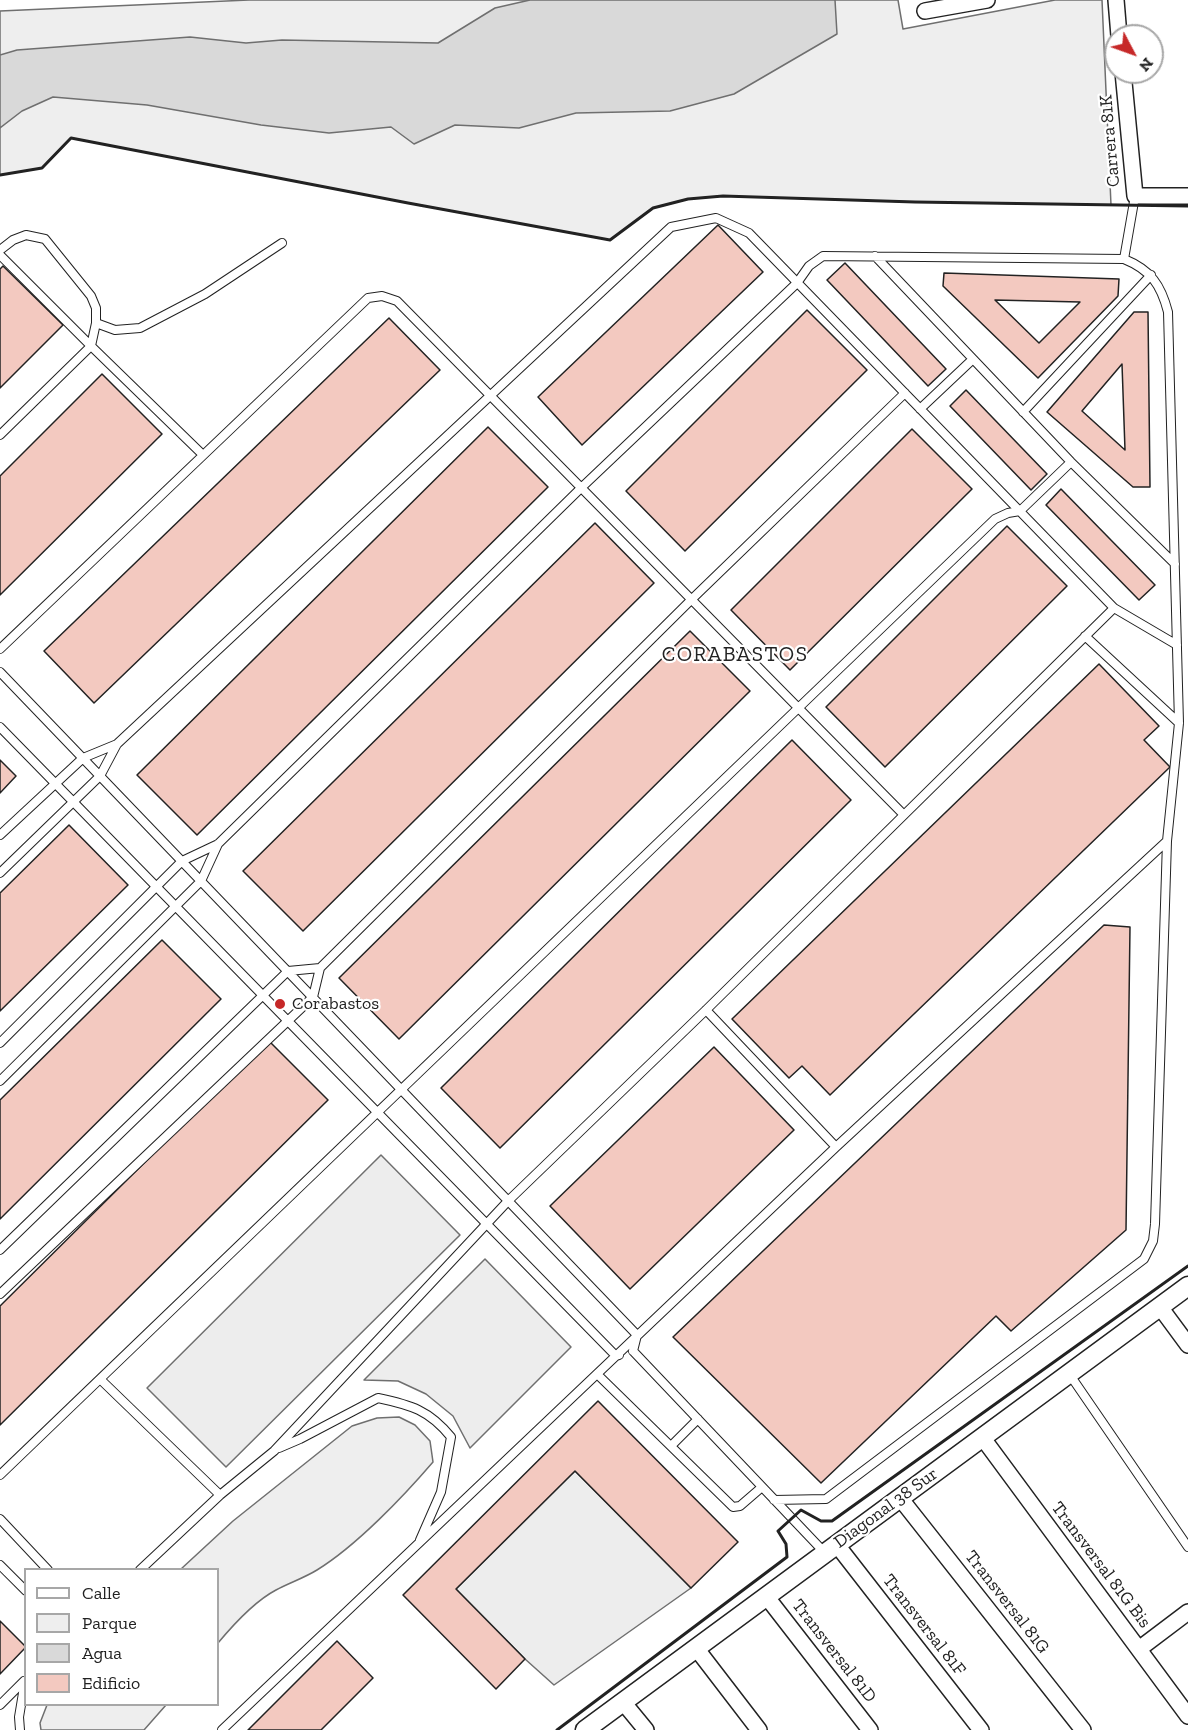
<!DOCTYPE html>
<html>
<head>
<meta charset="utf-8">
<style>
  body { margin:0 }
  #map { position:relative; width:1188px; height:1730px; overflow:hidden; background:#fff; font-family:"Zilla Slab",serif }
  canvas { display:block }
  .legend { position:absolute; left:24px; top:1568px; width:195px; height:138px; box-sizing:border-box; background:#fff; border:2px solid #a7a7a7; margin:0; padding:8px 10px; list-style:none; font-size:18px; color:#222 }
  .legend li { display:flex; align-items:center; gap:12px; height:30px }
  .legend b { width:30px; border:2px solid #a7a7a7 }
  .north { position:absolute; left:1104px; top:24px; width:60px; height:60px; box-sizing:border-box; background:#fff; border:2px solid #a7a7a7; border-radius:50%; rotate:131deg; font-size:16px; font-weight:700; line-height:24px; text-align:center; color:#222 }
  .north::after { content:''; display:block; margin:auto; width:21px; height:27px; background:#c62828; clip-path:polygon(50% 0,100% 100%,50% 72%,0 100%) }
</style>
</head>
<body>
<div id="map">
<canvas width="1188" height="1730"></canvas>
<ul class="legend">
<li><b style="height:8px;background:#fff"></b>Calle</li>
<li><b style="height:16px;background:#eee"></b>Parque</li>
<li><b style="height:16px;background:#d9d9d9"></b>Agua</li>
<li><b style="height:16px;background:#f3c9c0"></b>Edificio</li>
</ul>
<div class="north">N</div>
</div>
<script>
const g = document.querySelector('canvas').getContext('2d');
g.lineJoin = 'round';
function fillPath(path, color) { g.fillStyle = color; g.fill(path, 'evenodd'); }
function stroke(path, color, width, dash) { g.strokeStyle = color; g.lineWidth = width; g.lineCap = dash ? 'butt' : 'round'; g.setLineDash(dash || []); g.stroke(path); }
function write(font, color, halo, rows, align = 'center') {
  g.font = font + ' "Zilla Slab",serif'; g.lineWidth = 4.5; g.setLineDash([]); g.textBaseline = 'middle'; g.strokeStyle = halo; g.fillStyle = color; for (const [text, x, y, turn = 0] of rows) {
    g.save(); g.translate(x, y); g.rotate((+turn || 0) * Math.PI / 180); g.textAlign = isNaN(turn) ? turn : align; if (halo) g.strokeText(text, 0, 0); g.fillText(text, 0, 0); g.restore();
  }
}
const green = new Path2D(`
  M 249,0 L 898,0 L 903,29 L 1055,0 L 1102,0 L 1111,205 L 915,202 L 723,196 L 688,199 L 653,208 L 610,240 L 408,203 L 71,138 L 42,168 L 0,175 L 0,11 Z
  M 399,1417 L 415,1425 L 430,1441 L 433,1462 C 403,1497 356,1546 317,1570 C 304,1578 289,1583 276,1590 C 255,1601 233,1625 218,1643 L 218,1570 L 181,1569 L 233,1521 L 352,1426 L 377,1418 Z
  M 47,1705 L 47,1704 L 166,1705 L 144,1730 L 41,1730 L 40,1723 Z`);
fillPath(green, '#eee');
stroke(green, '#6f6f6f', 1.5);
const parking = new Path2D(`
  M 381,1155 L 460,1235 L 226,1467 L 147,1388 Z
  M 485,1259 L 571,1347 L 470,1448 L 453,1416 L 426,1394 L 398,1381 L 364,1380 Z
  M 575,1471 L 691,1588 L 554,1685 L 525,1659 L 456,1589 Z`);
fillPath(parking, '#ededed');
stroke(parking, '#6f6f6f', 1.5);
const water = new Path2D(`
  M 530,0 L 835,0 L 837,34 L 734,94 L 670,111 L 576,113 L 519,128 L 455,125 L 414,144 L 391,127 L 329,133 L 261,125 L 147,105 L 53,97 L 22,111 L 0,128 L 0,55 L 17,50 L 190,37 L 246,43 L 282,40 L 438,43 L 495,8 Z`);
fillPath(water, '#d9d9d9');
stroke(water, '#6f6f6f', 1.5);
const building = new Path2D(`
  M 718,225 L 763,272 L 582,445 L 538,397 Z
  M 845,263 L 946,369 L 928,386 L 827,280 Z
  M 3,266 L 63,325 L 0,388 L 0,269 Z
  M 944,273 L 1119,279 L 1118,296 L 1038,378 L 943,286 ZM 995,300 L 1080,302 L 1039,343 Z
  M 807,310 L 867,370 L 685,551 L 626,491 Z
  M 1134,312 L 1148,312 L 1150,487 L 1133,487 L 1047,412 ZM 1122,364 L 1125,450 L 1082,411 Z
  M 389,318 L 440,370 L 94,703 L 44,651 Z
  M 102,374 L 162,434 L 0,595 L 0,476 Z
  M 966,390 L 1047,474 L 1031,490 L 950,406 Z
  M 488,427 L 548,487 L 197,835 L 137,775 Z
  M 912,429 L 972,489 L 790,670 L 731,610 Z
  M 1061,489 L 1155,585 L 1139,600 L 1046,505 Z
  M 595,523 L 654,583 L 303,931 L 243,871 Z
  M 1007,526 L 1067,586 L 885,767 L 826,707 Z
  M 690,631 L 750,691 L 399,1039 L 339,978 Z
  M 1099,664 L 1159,726 L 1144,740 L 1170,767 L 830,1095 L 802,1066 L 789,1078 L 732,1019 Z
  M 792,740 L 851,800 L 500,1148 L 441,1088 Z
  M 0,760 L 16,776 L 0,793 Z
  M 69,825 L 128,885 L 0,1011 L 0,893 Z
  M 1104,925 L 1130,927 L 1126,1230 L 1011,1331 L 996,1316 L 821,1483 L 673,1337 Z
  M 162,940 L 221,999 L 0,1219 L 0,1100 Z
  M 268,1040 L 328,1100 L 0,1425 L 0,1306 Z
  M 714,1047 L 794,1130 L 630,1289 L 550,1206 Z
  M 598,1401 L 738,1542 L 691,1588 L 575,1471 L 456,1589 L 525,1659 L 496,1689 L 403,1595 Z
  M 0,1621 L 26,1647 L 0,1674 Z
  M 337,1641 L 373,1678 L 321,1730 L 248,1730 Z`);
fillPath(building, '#f3c9c0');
stroke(building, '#222', 1.5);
const service = new Path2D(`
  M 0,250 L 13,240 L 26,235 L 45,239 L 91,296 L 96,308 L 96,323 L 91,346 L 203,455
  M 0,255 L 91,346 L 0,435
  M 875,256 L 1071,462 L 1175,564
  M 1124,259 L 1135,196
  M 96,323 L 115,330 L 140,328 L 205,294 L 282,243
  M 920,409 L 973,359
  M 1023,412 L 1151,275
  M 1085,636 L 1179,723
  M 0,649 L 368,298 L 382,296 L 397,301 L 904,815
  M 0,672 L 637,1335 L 633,1351
  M 0,727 L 616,1356 L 619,1355
  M 0,835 L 83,758 L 117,744
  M 0,873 L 100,776 L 117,744 L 671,227 L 716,218 L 749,233 L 1114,608 L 1177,645
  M 706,1010 L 836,1147
  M 0,1043 L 182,861 L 218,844 L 581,488 L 797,283 L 809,266 L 823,256 L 1124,259 C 1151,270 1161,285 1168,312 L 1179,723 L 1167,841 L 836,1147 L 222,1730
  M 0,1081 L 201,881 L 218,844
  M 0,1250 L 288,971 L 320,968
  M 0,1294 L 313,997 L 320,968 L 692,599 L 905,393
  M 633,1351 L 825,1553
  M 597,1374 L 733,1507 L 740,1506 L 762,1487
  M 1070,1375 L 1188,1547
  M 100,1379 L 220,1495
  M 671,1446 L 698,1419
  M 279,1448 L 300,1439 L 378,1398 C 411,1405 429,1410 451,1437 L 441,1492 L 420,1540
  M 0,1475 L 995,519 L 1008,513 L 1020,511 L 1071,462
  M 774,1500 L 826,1499 L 1144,1259 L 1153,1241 L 1155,1224 L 1167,841
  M 0,1519 L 48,1570
  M 0,1565 L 26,1591
  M 140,1570 L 220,1495 L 274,1451 L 508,1201 L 706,1010 L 1114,608
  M 0,1705 L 24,1681
  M 20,1730 L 19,1717 L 25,1681`);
const minor = new Path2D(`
  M 1116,0 L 1119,36
  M 925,11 L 987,0
  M 1123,72 L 1135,196 L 1188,196
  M 1160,1307 L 1188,1345
  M 982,1437 L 1188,1716
  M 900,1498 L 1083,1730
  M 837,1545 L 981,1730
  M 766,1596 L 870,1730
  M 696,1648 L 759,1730
  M 1139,1649 L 1188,1612
  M 623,1702 L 646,1730`);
const tertiary = new Path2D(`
  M 585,1730 L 1188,1286`);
stroke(service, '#222', 10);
stroke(minor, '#222', 18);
stroke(tertiary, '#222', 21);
stroke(service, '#fff', 8);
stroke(minor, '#fff', 15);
stroke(tertiary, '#fff', 18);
stroke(new Path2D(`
  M 0,175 L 42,168 L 71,138 L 408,203 L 610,240 L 653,208 L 688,199 L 723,196 L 915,202 L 1188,206
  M 557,1730 L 787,1557 L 786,1544 L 778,1531 L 801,1510 L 821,1521 L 832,1521 L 1188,1266`), '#222', 3);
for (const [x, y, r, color] of [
  [280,1004,6,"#c62828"]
]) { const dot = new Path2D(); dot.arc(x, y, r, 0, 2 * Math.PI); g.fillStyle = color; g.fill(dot); stroke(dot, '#fff', 2); }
write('18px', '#222', '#fff', [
  ["Carrera 81K",1110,141,-95],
  ["Diagonal 38 Sur",886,1508,-36],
  ["Transversal 81G Bis",1101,1565,53],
  ["Transversal 81G",1007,1602,52],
  ["Transversal 81F",924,1625,52],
  ["Transversal 81D",834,1651,52]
]);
write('18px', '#222', '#fff', [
  ["Corabastos",292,1004]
], 'left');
g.letterSpacing = '1.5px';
write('21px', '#222', '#fff', [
  ["CORABASTOS",735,655]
]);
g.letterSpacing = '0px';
</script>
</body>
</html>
